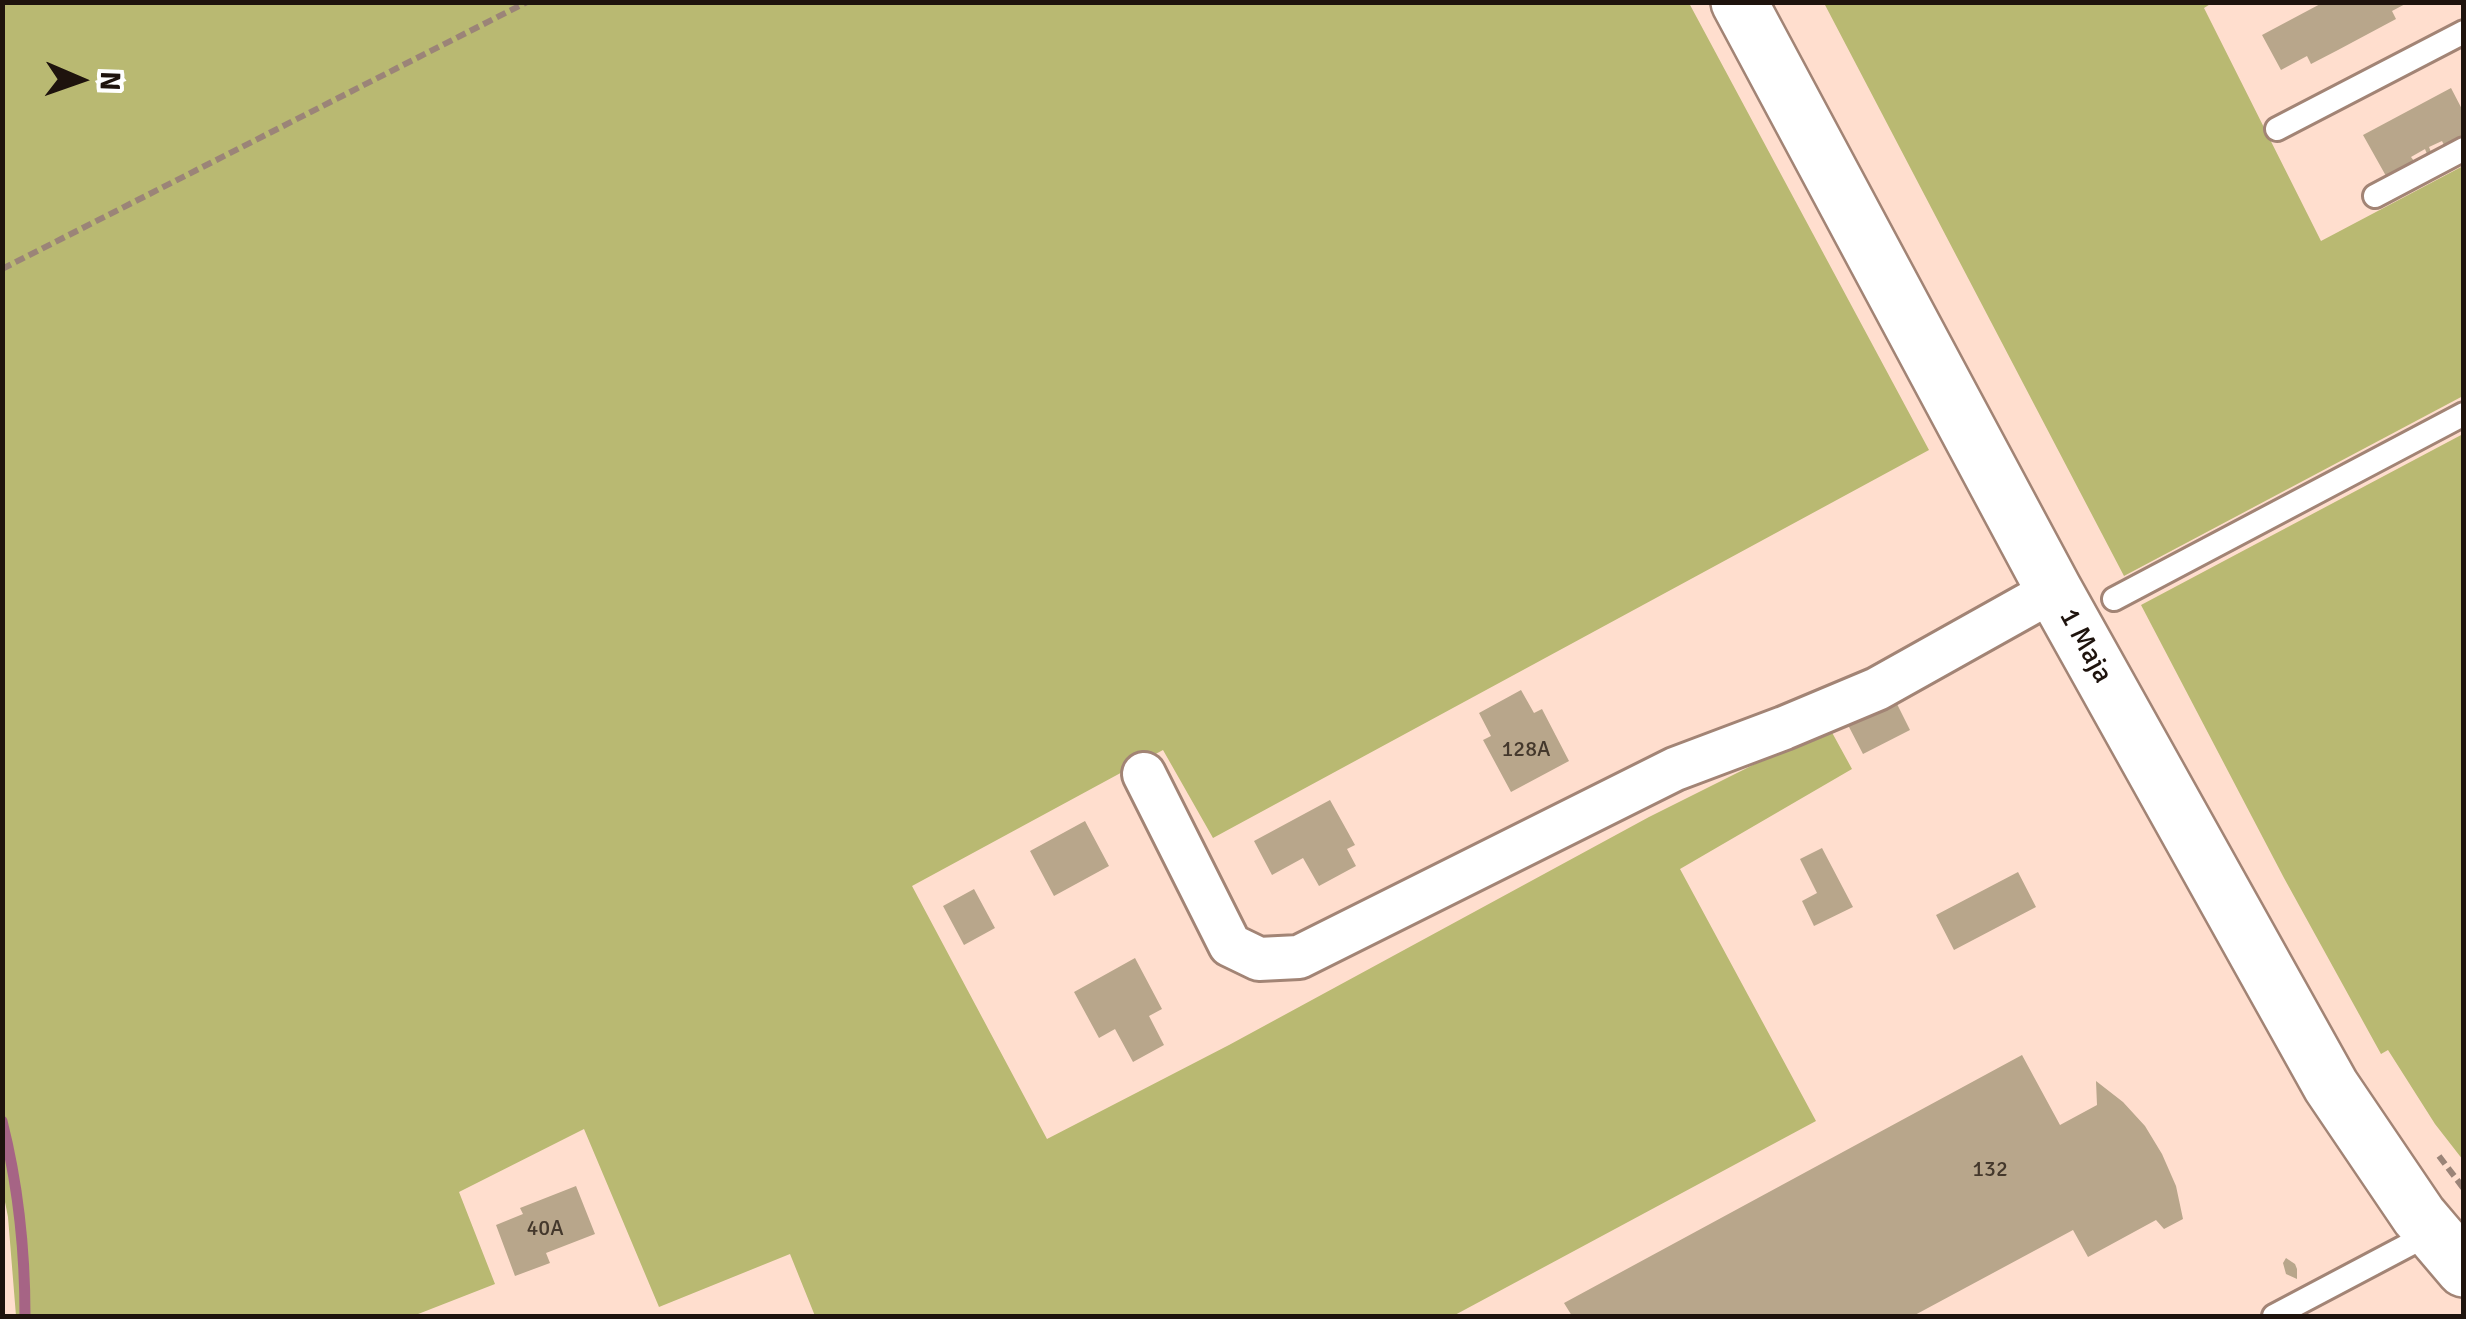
<!DOCTYPE html>
<html>
<head>
<meta charset="utf-8">
<style>
  body { margin:0 }
  #map { position:relative; width:2466px; height:1319px; overflow:hidden; background:#ffdece; font-family:Signika,sans-serif }
  canvas { display:block }
  .frame { position:absolute; inset:0; border:5px solid #1e130d; pointer-events:none }
  .north { position:absolute; left:30px; top:30px; width:100px; height:100px; -webkit-text-stroke:8px #fff; paint-order:stroke; rotate:92deg; font-size:28px; font-weight:700; line-height:40px; text-align:center; color:#1e130d }
  .north::after { content:''; display:block; margin:auto; width:35px; height:45px; background:#1e130d; clip-path:polygon(50% 0,100% 100%,50% 72%,0 100%) }
</style>
</head>
<body>
<div id="map">
<canvas width="2466" height="1319"></canvas>
<div class="frame"></div>
<div class="north">N</div>
</div>
<script>
const g = document.querySelector('canvas').getContext('2d');
g.lineJoin = 'round';
function fillPath(path, color) { g.fillStyle = color; g.fill(path, 'evenodd'); }
function stroke(path, color, width, dash) { g.strokeStyle = color; g.lineWidth = width; g.lineCap = dash ? 'butt' : 'round'; g.setLineDash(dash || []); g.stroke(path); }
function write(font, color, halo, rows, align = 'center') {
  g.font = font + ' Signika,sans-serif'; g.lineWidth = 8; g.setLineDash([]); g.textBaseline = 'middle'; g.strokeStyle = halo; g.fillStyle = color; for (const [text, x, y, turn = 0] of rows) {
    g.save(); g.translate(x, y); g.rotate((+turn || 0) * Math.PI / 180); g.textAlign = isNaN(turn) ? turn : align; if (halo) g.strokeText(text, 0, 0); g.fillText(text, 0, 0); g.restore();
  }
}
fillPath(new Path2D(`
  M 2,3 L 1689,3 L 1929,450 L 1213,838 L 1163,750 L 912,886 L 1047,1139 L 1229,1045 L 1649,817 L 1829,727 L 1852,769 L 1680,869 L 1816,1121 L 1453,1316 L 815,1316 L 790,1254 L 659,1307 L 584,1129 L 459,1192 L 495,1284 L 413,1316 L 16,1316 L 8,1217 L 2,1187 Z
  M 1824,3 L 2212,3 L 2204,8 L 2321,241 L 2463,166 L 2463,396 L 2124,576 Z
  M 2463,434 L 2463,1160 L 2435,1124 L 2388,1050 L 2381,1054 L 2284,878 L 2141,605 Z`), '#b9b972');
stroke(new Path2D(`
  M 2,1121 C 18,1184 25,1252 25,1316`), '#a66485', 11);
fillPath(new Path2D(`
  M 2324,2 L 2409,2 L 2392,11 L 2396,19 L 2338,50 L 2311,64 L 2307,56 L 2281,70 L 2262,35 Z
  M 2451,88 L 2464,113 L 2464,135 L 2444,145 L 2442,141 L 2429,147 L 2431,152 L 2427,154 L 2425,149 L 2411,157 L 2414,161 L 2386,176 L 2363,135 Z
  M 1521,690 L 1534,713 L 1542,709 L 1569,761 L 1511,792 L 1483,740 L 1491,736 L 1479,713 Z
  M 1895,700 L 1910,730 L 1863,754 L 1848,725 Z
  M 1330,800 L 1355,845 L 1347,849 L 1356,866 L 1319,886 L 1303,858 L 1272,875 L 1254,841 Z
  M 1085,821 L 1109,866 L 1054,896 L 1030,851 Z
  M 1822,848 L 1853,907 L 1814,926 L 1802,901 L 1817,893 L 1800,859 Z
  M 2018,872 L 2036,907 L 1954,950 L 1936,915 Z
  M 974,889 L 995,928 L 964,945 L 943,906 Z
  M 1135,958 L 1162,1009 L 1149,1016 L 1164,1045 L 1133,1062 L 1115,1029 L 1099,1038 L 1074,992 Z
  M 2022,1055 L 2060,1125 L 2097,1105 L 2096,1081 L 2123,1102 L 2145,1126 L 2162,1154 L 2176,1186 L 2183,1219 L 2164,1229 L 2156,1220 L 2088,1257 L 2073,1230 L 1913,1316 L 1572,1316 L 1564,1303 Z
  M 576,1186 L 595,1234 L 546,1253 L 550,1263 L 515,1276 L 496,1225 L 523,1214 L 520,1208 Z
  M 2286,1258 L 2295,1264 L 2297,1269 L 2297,1279 L 2286,1274 L 2283,1263 Z`), '#b8a68b');
const service = new Path2D(`
  M 2277,129 L 2464,32
  M 2375,196 L 2464,149
  M 2114,599 L 2464,414
  M 2274,1316 L 2433,1232`);
const minor = new Path2D(`
  M 1144,774 L 1230,945 L 1259,959 L 1299,957 L 1675,769 L 1784,728 L 1877,689 L 2054,590`);
const secondary = new Path2D(`
  M 1739,2 L 2054,590 L 2331,1086 L 2419,1216 L 2464,1269`);
stroke(service, '#a28475', 28);
stroke(minor, '#a28475', 48);
stroke(secondary, '#a28475', 60);
stroke(new Path2D(`
  M 2,269 L 527,2
  M 2439,1156 L 2464,1189`), '#9b8478', 6, [10, 5]);
stroke(service, '#fff', 22);
stroke(minor, '#fff', 42);
stroke(secondary, '#fff', 55);
write('22px', '#44382c', null, [
  ["128A",1526,750],
  ["132",1990,1170],
  ["40A",545,1229]
]);
write('28px', '#1e130d', '#fff', [
  ["1 Maja",2085,646,61]
]);
</script>
</body>
</html>
